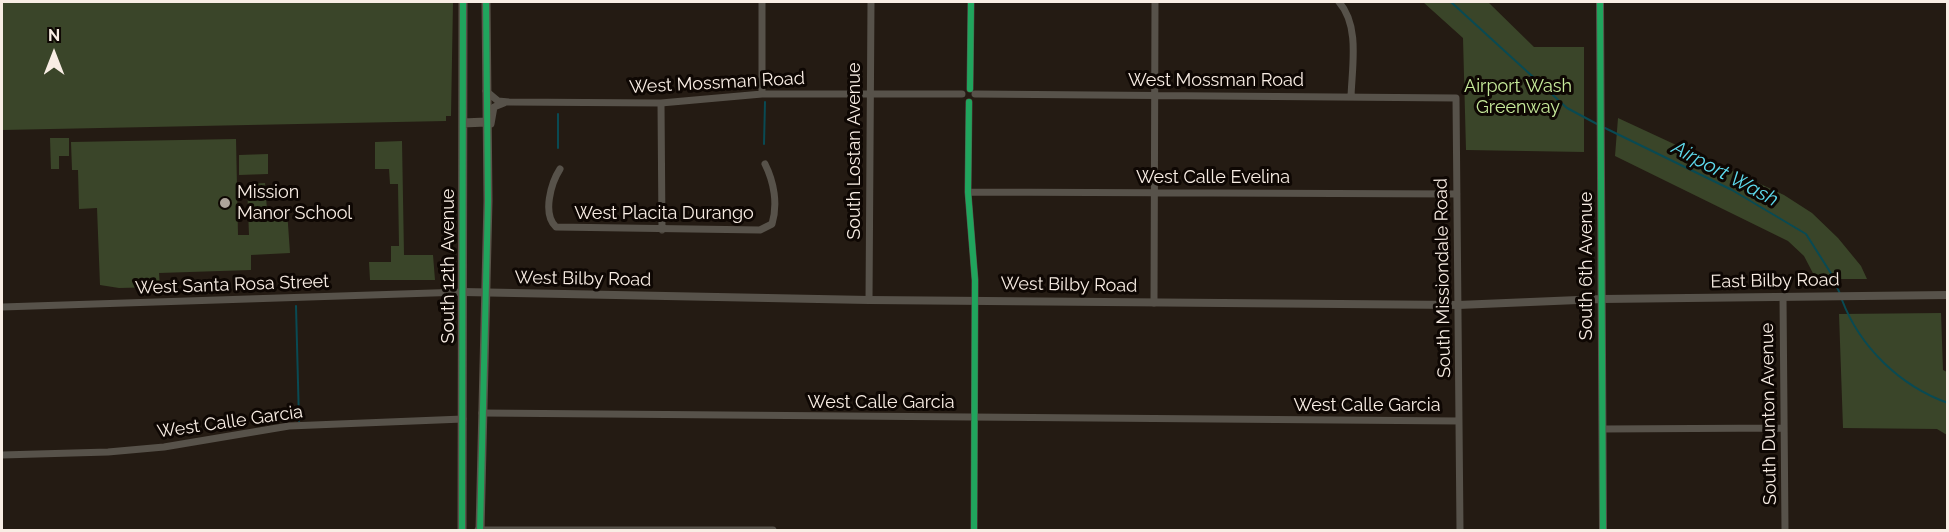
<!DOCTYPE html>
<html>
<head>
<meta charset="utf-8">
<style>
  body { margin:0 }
  #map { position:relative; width:1949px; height:532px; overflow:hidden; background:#241b13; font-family:Raleway,sans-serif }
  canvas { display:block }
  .frame { position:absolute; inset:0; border:3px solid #f8ede4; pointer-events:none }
  .north { position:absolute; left:24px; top:24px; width:60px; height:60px; -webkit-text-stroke:4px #0e0703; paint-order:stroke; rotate:0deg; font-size:16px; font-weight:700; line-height:24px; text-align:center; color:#f8ede4 }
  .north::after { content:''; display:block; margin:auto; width:21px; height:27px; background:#f8ede4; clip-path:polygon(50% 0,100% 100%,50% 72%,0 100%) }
</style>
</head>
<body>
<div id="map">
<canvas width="1949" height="532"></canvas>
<div class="frame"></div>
<div class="north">N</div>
</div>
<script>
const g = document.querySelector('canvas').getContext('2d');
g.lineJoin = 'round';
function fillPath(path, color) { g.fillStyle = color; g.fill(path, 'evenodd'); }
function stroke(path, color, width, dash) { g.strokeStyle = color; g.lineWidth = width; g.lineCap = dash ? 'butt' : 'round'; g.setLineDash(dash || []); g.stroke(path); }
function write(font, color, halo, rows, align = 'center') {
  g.font = font + ' Raleway,sans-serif'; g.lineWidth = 6; g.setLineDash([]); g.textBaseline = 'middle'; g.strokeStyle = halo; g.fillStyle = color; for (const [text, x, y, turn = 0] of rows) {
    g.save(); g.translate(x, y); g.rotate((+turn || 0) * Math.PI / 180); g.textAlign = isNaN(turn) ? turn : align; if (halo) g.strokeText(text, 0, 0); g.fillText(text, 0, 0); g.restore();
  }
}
fillPath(new Path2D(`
  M 2,2 L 453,2 L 451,116 L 446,116 L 446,121 L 2,130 Z
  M 1423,2 L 1488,2 L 1534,47 L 1584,47 L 1584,152 L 1466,150 L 1463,38 Z
  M 1618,118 L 1784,195 L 1812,213 L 1838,238 L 1861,266 L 1867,279 L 1816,279 L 1804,256 L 1788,241 L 1615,156 Z
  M 50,138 L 69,138 L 69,156 L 59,156 L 59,169 L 51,169 Z
  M 236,139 L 238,235 L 249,235 L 247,184 L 265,183 L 267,210 L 287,210 L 290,253 L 251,255 L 251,270 L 159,273 L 160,287 L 119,288 L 100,285 L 97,208 L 79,209 L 78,170 L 72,170 L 71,142 Z
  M 402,141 L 404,255 L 433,255 L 435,280 L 370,280 L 369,262 L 391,262 L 391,246 L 399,246 L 398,184 L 390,184 L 389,169 L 375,169 L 375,142 Z
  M 268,154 L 268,174 L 239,175 L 239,155 Z
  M 1941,313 L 1943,370 L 1947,372 L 1947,435 L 1937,429 L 1843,428 L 1839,314 Z`), '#3a4529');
stroke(new Path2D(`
  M 1451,2 L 1567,108 L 1597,124
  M 558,114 L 558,148
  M 1605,128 L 1732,190 L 1806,234 L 1832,275 L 1840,294
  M 764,144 L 765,102
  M 1842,300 C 1860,347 1900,386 1948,403
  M 296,306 L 299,421`), '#094a53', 2);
stroke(new Path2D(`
  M 1339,2 C 1360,26 1352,66 1351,97
  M 970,89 L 971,2
  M 486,91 L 498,101 L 509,102 L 661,103 L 762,94 L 962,94
  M 762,94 L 762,2
  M 975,94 L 1456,98 L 1460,530
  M 969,102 L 968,192 L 975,280 L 974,530
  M 661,103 L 662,230
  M 491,124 L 494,107 L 504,103
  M 560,169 C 551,183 542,214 556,227 L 760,230 L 772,224 C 778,204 774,182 765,164
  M 968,192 L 1457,194
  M 1783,297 L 1785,530
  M 869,300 L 871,2
  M 1154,303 L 1155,2
  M 2,307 L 463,292
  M 482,413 L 1459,421
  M 1603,429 L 1784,428
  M 2,455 L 108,452 L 164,447 L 289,426 L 463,419
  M 478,530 L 773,530`), '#57524a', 7);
stroke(new Path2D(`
  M 1600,2 L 1603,530
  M 463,292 L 869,300 L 1458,305 L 1602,299 L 1948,295`), '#57524a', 8);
stroke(new Path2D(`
  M 463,123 L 486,122
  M 462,530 L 463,2
  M 480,530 L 488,201 L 486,2`), '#5a544a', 9);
stroke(new Path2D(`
  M 1600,2 L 1603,530
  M 970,89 L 971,2
  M 969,102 L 968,192 L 975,280 L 974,530
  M 462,530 L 463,2
  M 480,530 L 488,201 L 486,2`), '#20a55d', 6);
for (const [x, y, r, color] of [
  [225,203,6,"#aea49b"]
]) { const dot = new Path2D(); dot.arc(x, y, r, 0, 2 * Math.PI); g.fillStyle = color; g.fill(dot); stroke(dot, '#0e0703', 2); }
write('18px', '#f8ede4', '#0e0703', [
  ["West Mossman Road",1216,81],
  ["West Mossman Road",717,83,-3],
  ["South Lostan Avenue",855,151,-90],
  ["West Calle Evelina",1213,178],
  ["West Placita Durango",664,214],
  ["South 12th Avenue",449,266,-90],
  ["South 6th Avenue",1587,266,-90],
  ["South Missiondale Road",1443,278,-91],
  ["West Bilby Road",583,279,1],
  ["East Bilby Road",1775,281,-1],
  ["West Santa Rosa Street",232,285,-2],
  ["West Bilby Road",1069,285,1],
  ["West Calle Garcia",881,403],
  ["West Calle Garcia",1367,406],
  ["South Dunton Avenue",1769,414,-91],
  ["West Calle Garcia",230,422,-8]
]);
write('18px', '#c7eb9b', '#0e0703', [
  ["Airport Wash",1518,87],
  ["Greenway",1518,108]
]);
write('18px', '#f8ede4', '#0e0703', [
  ["Mission",237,193],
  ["Manor School",237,214]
], 'left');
write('italic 20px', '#5dd9ec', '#0e0703', [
  ["Airport Wash",1725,174,28]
]);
</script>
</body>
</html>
